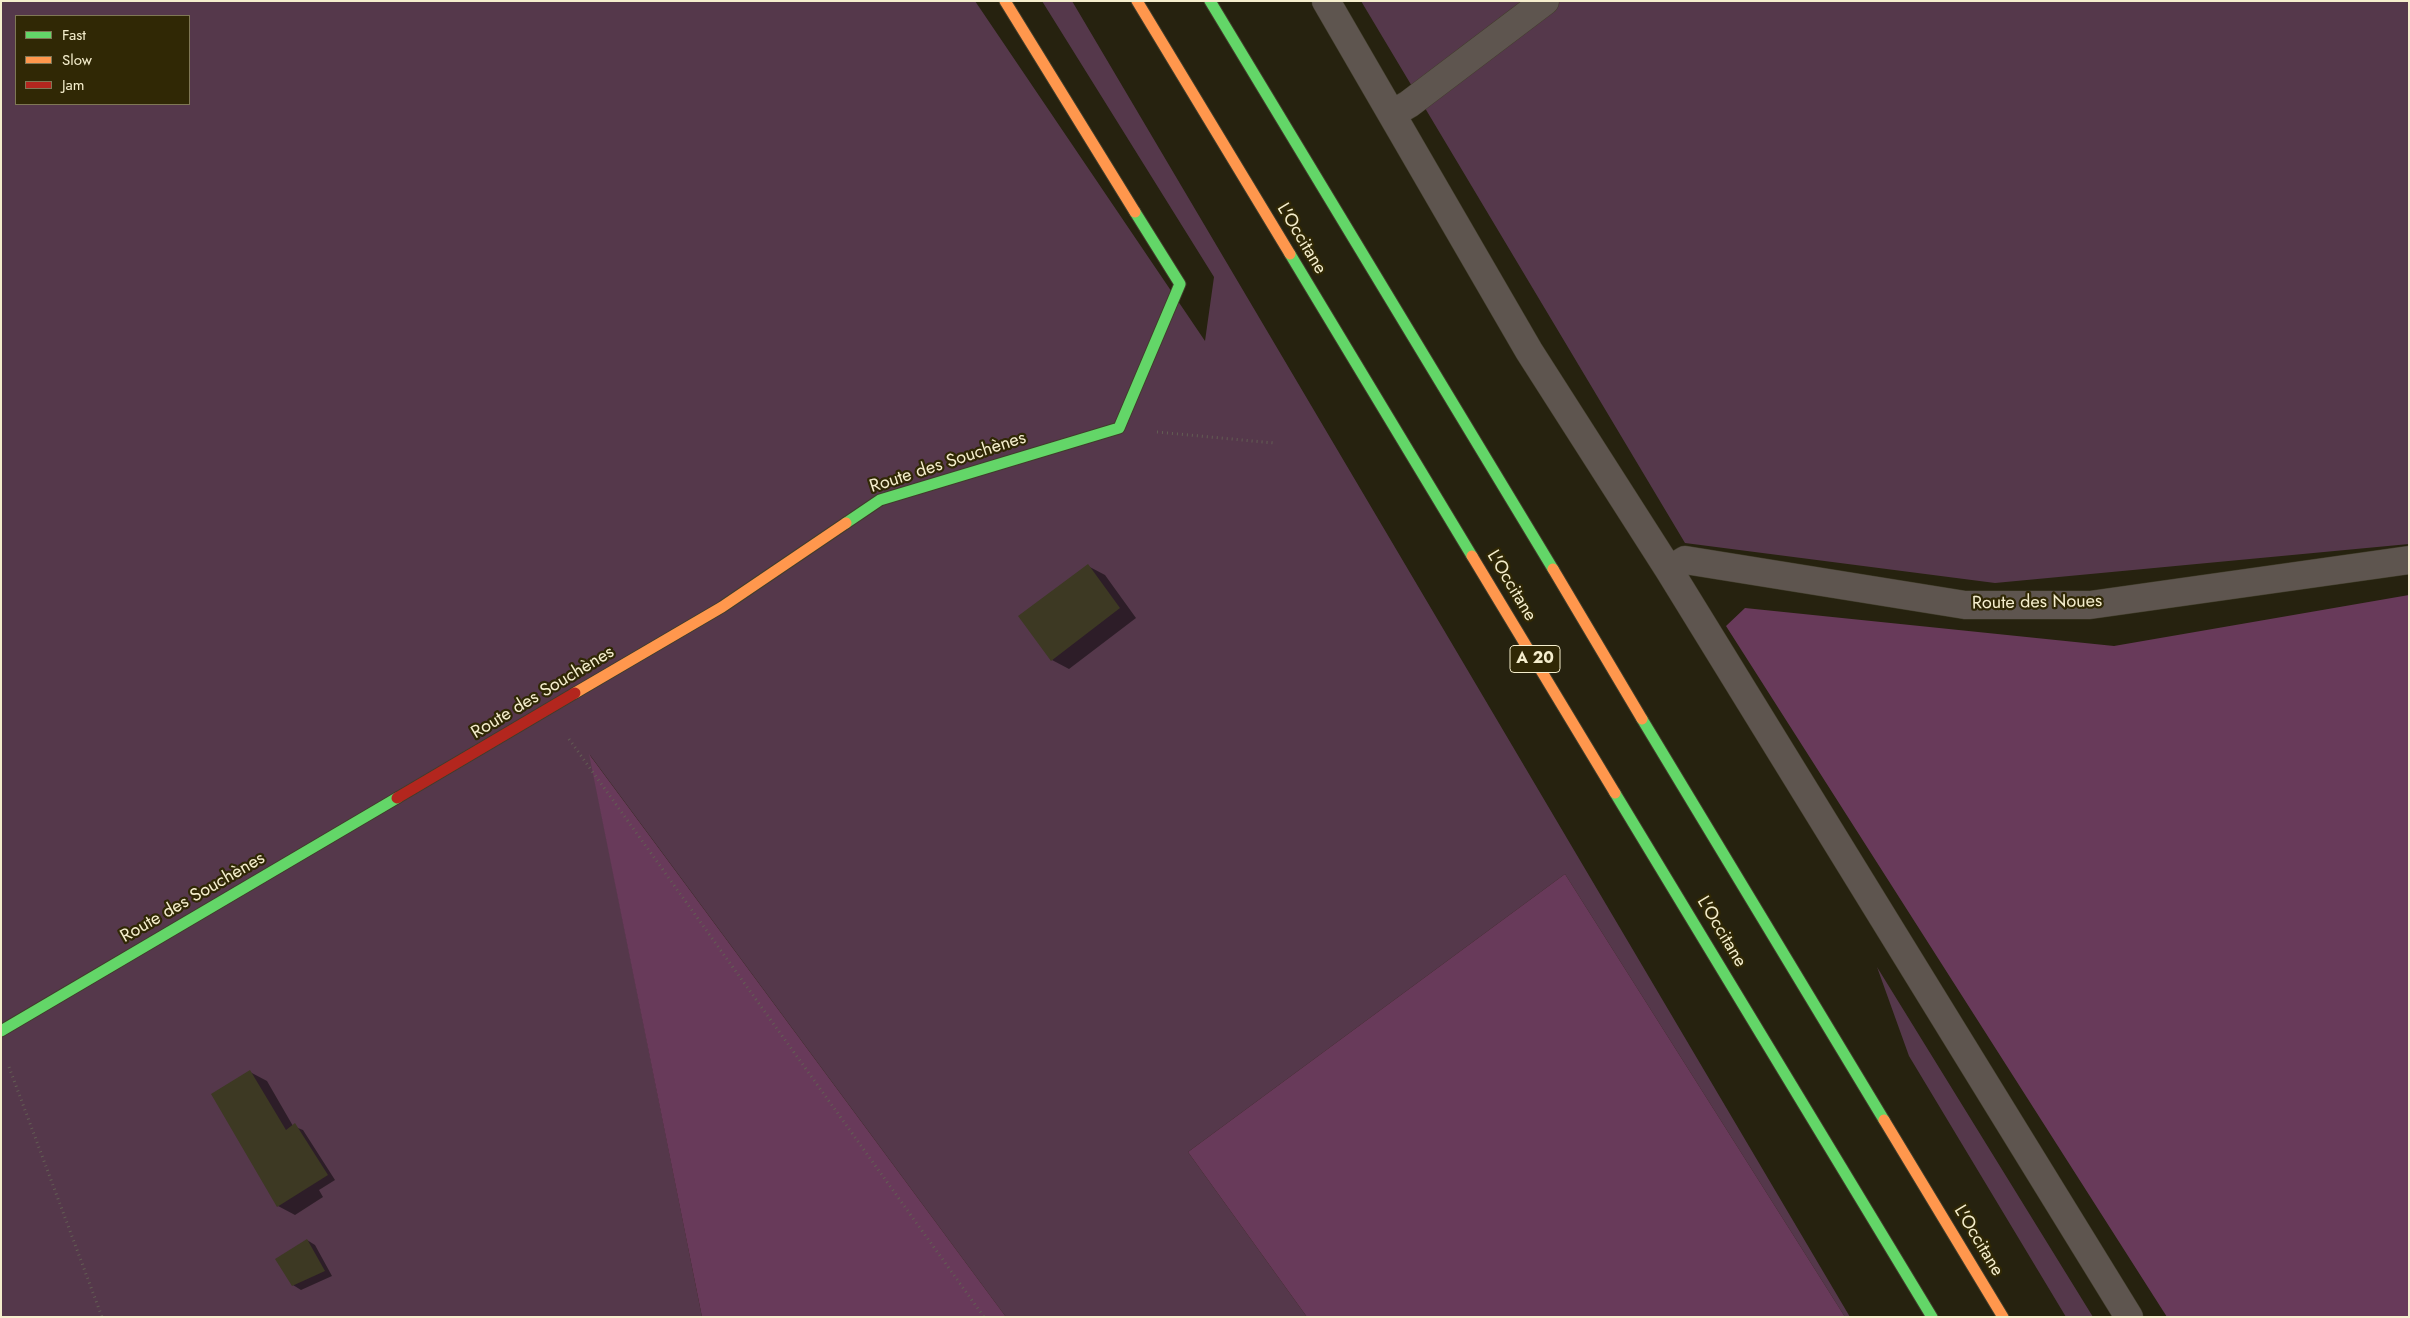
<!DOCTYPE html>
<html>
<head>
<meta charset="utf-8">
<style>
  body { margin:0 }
  #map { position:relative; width:2410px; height:1318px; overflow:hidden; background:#26220f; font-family:Jost,sans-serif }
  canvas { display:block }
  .frame { position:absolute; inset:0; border:2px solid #f5eecd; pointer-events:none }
  .legend { position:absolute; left:15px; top:15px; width:175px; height:90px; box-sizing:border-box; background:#302805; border:1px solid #7f7755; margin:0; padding:6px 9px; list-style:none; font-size:15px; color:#f5eecd }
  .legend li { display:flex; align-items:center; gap:10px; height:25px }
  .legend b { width:25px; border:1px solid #7f7755 }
</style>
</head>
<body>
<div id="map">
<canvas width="2410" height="1318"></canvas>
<div class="frame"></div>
<ul class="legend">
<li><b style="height:6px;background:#63d668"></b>Fast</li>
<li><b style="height:6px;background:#ff974d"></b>Slow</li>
<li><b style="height:6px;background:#b3261e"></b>Jam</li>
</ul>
</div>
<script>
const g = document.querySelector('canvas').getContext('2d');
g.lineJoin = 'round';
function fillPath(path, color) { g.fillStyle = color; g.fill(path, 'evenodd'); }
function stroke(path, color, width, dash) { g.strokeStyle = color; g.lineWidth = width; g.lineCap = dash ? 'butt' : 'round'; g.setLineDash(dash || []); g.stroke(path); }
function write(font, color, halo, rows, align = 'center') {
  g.font = font + ' Jost,sans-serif'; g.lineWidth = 4.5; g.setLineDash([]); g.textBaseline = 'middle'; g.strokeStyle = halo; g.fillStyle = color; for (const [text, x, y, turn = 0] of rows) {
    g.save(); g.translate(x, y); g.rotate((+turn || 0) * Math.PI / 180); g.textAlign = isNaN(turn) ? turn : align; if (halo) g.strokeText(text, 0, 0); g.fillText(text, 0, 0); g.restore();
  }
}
fillPath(new Path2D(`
  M 1,1 L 975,1 L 1205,341 L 1214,277 L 1042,1 L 1072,1 L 1850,1317 L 1845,1317 L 1565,874 L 1188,1152 L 1307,1317 L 1006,1317 L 590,755 L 702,1317 L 1,1317 ZM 16,16 L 189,16 L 189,104 L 16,104 Z
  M 1361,1 L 2409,1 L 2409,544 L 1995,583 L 1685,543 Z
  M 1877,967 L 2093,1317 L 2066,1317 L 1909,1056 Z`), '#55384b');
fillPath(new Path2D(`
  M 2409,595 L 2409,1317 L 2167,1317 L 1726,626 L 1745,608 L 2114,646 Z
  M 589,754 L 1006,1317 L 702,1317 Z
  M 1565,874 L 1845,1317 L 1307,1317 L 1188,1152 Z`), '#683a5a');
fillPath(new Path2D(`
  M 1088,566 L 1105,575 L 1136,618 L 1069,669 L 1052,660 Z
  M 250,1072 L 267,1081 L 293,1126 L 303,1130 L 335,1180 L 319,1190 L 323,1197 L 295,1215 L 278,1206 Z
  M 307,1240 L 315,1245 L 332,1276 L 301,1290 L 293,1285 Z`), '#0007');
fillPath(new Path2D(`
  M 1088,564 L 1120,608 L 1051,661 L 1018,616 Z
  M 250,1070 L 286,1130 L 295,1123 L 328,1175 L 277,1207 L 211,1094 Z
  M 307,1239 L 325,1271 L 292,1286 L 275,1259 Z`), '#3d3923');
const street = new Path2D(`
  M 1326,1 L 1529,351 L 1669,570 L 2129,1317
  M 1392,114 L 1409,104 L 1545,1
  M 1669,570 L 1685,560 L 1965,605 L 2090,605 L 2409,560`);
const fast = new Path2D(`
  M 1210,1 L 1553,569
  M 1290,254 L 1472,556
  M 846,523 L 880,500 L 1119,428 L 1180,284 L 1135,212
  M 1642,719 L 1884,1120
  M 1615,793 L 1932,1317
  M 1,1031 L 397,798`);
const slow = new Path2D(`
  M 1005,1 L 1135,212
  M 1137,1 L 1290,254
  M 1472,556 L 1615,793
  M 1553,569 L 1642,719
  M 575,693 L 722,607 L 846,523
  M 1884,1120 L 2003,1317`);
const jam = new Path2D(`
  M 397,798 L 575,693`);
stroke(street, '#413d2b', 29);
stroke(fast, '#413d2b', 13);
stroke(slow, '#413d2b', 13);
stroke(jam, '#413d2b', 13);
stroke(new Path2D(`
  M 1157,432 L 1274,443
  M 569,739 L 984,1317
  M 9,1067 L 102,1317`), '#635d54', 3, [1, 4]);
stroke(street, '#5e554f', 28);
stroke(fast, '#63d668', 11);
stroke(slow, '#ff974d', 11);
stroke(jam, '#b3261e', 11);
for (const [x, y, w] of [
  [1535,659,50]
]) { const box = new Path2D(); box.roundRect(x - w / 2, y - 13.5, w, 27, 4); g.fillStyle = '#302805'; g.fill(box); stroke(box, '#f5eecd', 1); }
write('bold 16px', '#f5eecd', null, [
  ["A 20",1535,659]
]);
write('18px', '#f5eecd', '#302805', [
  ["L'Occitane",1301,239,59],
  ["Route des Souchènes",948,463,-18],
  ["L'Occitane",1511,586,59],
  ["Route des Noues",2037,603,-1],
  ["Route des Souchènes",543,693,-31],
  ["Route des Souchènes",193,898,-30],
  ["L'Occitane",1721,932,59],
  ["L'Occitane",1978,1241,59]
]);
</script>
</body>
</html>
